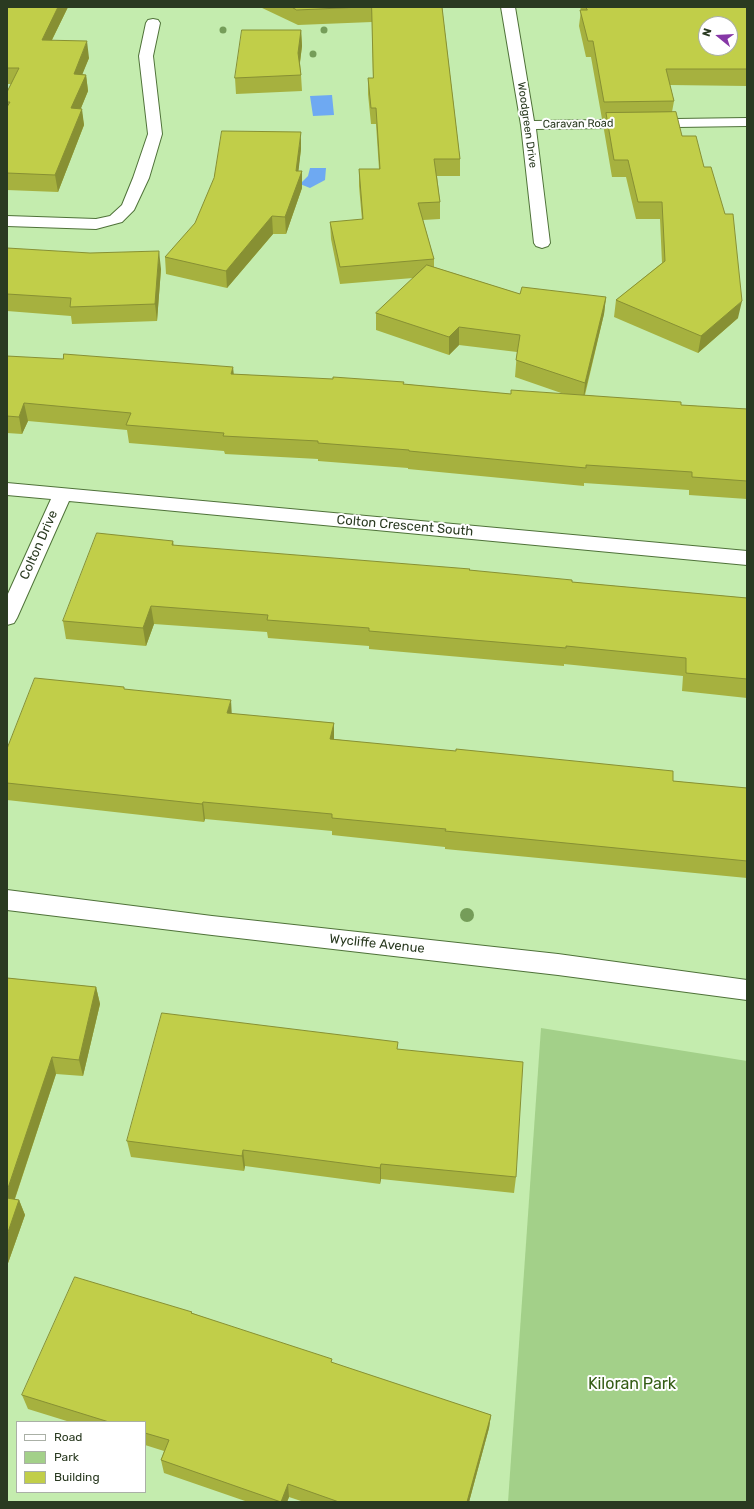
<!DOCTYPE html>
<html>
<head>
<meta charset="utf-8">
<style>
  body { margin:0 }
  #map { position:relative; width:754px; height:1509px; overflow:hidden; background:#c4ecae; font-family:Rubik,sans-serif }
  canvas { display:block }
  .frame { position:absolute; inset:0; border:8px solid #2a3a21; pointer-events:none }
  .legend { position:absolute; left:16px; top:1421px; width:130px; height:72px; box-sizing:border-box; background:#fff; border:1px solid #aab0a6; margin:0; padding:5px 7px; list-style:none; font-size:12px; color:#2a3a21 }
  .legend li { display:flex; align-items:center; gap:8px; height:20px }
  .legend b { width:20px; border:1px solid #aab0a6 }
  .north { position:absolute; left:698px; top:16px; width:40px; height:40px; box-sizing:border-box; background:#fff; border:1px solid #aab0a6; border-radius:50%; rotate:288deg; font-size:11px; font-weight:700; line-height:16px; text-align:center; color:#2a3a21 }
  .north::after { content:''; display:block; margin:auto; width:14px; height:18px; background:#8637a6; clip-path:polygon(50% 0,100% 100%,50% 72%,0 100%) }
</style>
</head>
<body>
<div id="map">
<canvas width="754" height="1509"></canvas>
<div class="frame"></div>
<ul class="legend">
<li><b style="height:5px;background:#fff"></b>Road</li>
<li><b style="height:11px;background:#a3d089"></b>Park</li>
<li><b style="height:11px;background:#c1ce49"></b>Building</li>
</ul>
<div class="north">N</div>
</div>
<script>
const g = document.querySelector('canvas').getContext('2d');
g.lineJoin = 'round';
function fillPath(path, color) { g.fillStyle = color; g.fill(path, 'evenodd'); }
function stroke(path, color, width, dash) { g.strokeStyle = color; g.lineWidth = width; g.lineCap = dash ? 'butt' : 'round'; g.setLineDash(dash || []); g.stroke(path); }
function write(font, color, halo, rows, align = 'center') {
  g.font = font + ' Rubik,sans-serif'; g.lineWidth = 4; g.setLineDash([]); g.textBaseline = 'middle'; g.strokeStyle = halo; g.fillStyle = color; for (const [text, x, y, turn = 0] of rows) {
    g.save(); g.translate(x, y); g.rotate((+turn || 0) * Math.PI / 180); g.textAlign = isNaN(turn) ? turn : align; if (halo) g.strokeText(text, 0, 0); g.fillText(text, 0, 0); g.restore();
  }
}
fillPath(new Path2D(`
  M 541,1028 L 747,1061 L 747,1502 L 508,1502 Z`), '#a3d089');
fillPath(new Path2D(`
  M 332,95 L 334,115 L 313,116 L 310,96 Z
  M 310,168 L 326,168 L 325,180 L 310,188 L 300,184 L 308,176 Z`), '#6ea9f2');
const minor = new Path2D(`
  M 501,7 L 515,7 L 534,121 L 747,118 L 747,126 L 536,129 L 550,243 L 548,246 L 542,248 L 536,246 L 534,243 L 521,125 Z
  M 153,19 L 158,20 L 160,23 L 153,56 L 162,134 L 149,178 L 134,210 L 122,222 L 96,229 L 7,226 L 7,216 L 96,219 L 110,216 L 122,205 L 133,178 L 148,134 L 139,56 L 146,23 L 148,20 Z
  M 7,483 L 747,551 L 747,565 L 69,501 L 17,618 L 14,623 L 7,625 L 7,596 L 51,499 L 7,495 Z
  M 7,890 L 212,916 L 558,954 L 747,980 L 747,1000 L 558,975 L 212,935 L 7,910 Z`);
stroke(minor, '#4f7239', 2);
fillPath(minor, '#fff');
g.fillStyle = '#759d59';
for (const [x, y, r] of [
  [223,30,3.5],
  [324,30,3.5],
  [313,54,3.5],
  [467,915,7]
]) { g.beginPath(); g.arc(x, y, r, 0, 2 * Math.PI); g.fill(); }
fillPath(new Path2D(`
  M 7,7 L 68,7 L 52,40 L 89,58 L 82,74 L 86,75 L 88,91 L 81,108 L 84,125 L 58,192 L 7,190 L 7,92 L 11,84 L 7,84 Z
  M 260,7 L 442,7 L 460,159 L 460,176 L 437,176 L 440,202 L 440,219 L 423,220 L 434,259 L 434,267 L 520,294 L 606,297 L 604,314 L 585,395 L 681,405 L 747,409 L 747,499 L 689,495 L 689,490 L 584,483 L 584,486 L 408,469 L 408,468 L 318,461 L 318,459 L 225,454 L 224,451 L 129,443 L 127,430 L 28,421 L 22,434 L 7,433 L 7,356 L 234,374 L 404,384 L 511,394 L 564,394 L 515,377 L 517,352 L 459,345 L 449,355 L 376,330 L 376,313 L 413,278 L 340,284 L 331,239 L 330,222 L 362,220 L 359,186 L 359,169 L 379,169 L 376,124 L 371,124 L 368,94 L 368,78 L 373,78 L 372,22 L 298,25 Z
  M 580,7 L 747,7 L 747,86 L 670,85 L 674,101 L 672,112 L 682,136 L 738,318 L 698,353 L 614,317 L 616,300 L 662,263 L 660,219 L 636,219 L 626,177 L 612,177 L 604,130 L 605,118 L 602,119 L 591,57 L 586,57 L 579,26 L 581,10 Z
  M 301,30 L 302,46 L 300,63 L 301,75 L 302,91 L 236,94 L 235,78 Z
  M 301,149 L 298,171 L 302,171 L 302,188 L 286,234 L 273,234 L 227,288 L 166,274 L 165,257 Z
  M 7,248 L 161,269 L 157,321 L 72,324 L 71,316 L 7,311 Z
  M 173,541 L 174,546 L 469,570 L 572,582 L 747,598 L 747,698 L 682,691 L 683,676 L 564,664 L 564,666 L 369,649 L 369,646 L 268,638 L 267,632 L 154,624 L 146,646 L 66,639 L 63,621 Z
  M 124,689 L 232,714 L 334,723 L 334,739 L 673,781 L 747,788 L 747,878 L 445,849 L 445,847 L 332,835 L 332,831 L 205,819 L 204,822 L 7,800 L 7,749 Z
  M 7,978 L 96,987 L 100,1004 L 83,1076 L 56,1074 L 15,1199 L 19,1200 L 25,1215 L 7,1266 Z
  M 398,1049 L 516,1177 L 514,1193 L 381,1179 L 380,1184 L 245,1166 L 244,1171 L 131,1157 L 127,1141 Z
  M 192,1312 L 192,1313 L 332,1363 L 491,1415 L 489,1428 L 469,1502 L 304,1502 L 289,1497 L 287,1502 L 248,1502 L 164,1473 L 161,1460 L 164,1451 L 145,1445 L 145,1422 L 70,1422 L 28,1409 L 22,1395 Z`), '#a6b13f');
fillPath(new Path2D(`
  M 58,7 L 68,7 L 44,56 L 42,40 Z
  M 301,30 L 302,46 L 299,69 L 298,53 Z
  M 87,41 L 89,58 L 76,90 L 74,74 Z
  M 86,75 L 88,91 L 74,125 L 71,108 Z
  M 82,109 L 84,125 L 58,192 L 55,175 Z
  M 301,132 L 301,149 L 297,184 L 302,171 L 302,188 L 286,234 L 285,217 L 296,171 Z
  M 272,216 L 273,234 L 227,288 L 226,271 Z
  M 159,251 L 161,269 L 157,321 L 155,304 Z
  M 606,297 L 604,314 L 583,400 L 585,383 Z
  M 742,301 L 738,318 L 698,353 L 701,336 Z
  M 459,327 L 459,345 L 449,355 L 449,337 Z
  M 233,367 L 235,385 L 231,374 Z
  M 24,403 L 28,421 L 22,434 L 19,417 Z
  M 151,606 L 154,624 L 146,646 L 143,628 Z
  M 231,700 L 232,718 L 227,713 Z
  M 334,723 L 334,741 L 330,739 Z
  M 203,802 L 205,819 L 204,822 L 202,804 Z
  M 96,987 L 100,1004 L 83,1076 L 79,1060 Z
  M 52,1057 L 56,1074 L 10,1213 L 7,1204 L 7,1191 Z
  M 243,1150 L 245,1166 L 244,1171 L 242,1156 Z
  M 381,1164 L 381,1179 L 380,1184 L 380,1168 Z
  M 19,1200 L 25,1215 L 7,1266 L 7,1235 Z
  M 491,1415 L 489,1428 L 469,1502 L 467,1502 Z
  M 288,1484 L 289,1497 L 287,1502 L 281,1502 Z`), '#879033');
const building = new Path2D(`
  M 7,7 L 58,7 L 42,40 L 87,41 L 74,74 L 86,75 L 71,108 L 82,109 L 55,175 L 7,173 L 7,107 L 10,102 L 7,102 L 7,92 L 19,68 L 7,68 Z
  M 292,7 L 362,7 L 297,10 Z
  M 372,7 L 442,7 L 460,159 L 434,159 L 440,202 L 418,203 L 434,259 L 340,267 L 330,222 L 363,219 L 359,169 L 380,169 L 376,108 L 371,108 L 368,78 L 373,78 Z
  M 586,7 L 747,7 L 747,69 L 666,69 L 674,101 L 604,102 L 593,41 L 588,41 L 580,10 L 587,10 ZM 706,24 L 730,24 L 730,48 L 706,48 Z
  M 242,30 L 301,30 L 298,53 L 301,75 L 235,78 Z
  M 676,112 L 682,136 L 696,136 L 704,167 L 711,167 L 725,214 L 733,214 L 742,301 L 701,336 L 616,300 L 665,261 L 662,202 L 638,202 L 628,160 L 614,160 L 606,113 Z
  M 222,131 L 301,132 L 296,171 L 302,171 L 285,217 L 272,216 L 226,271 L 165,257 L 195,223 L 214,178 Z
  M 7,248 L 90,253 L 159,251 L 155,304 L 70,307 L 71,298 L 7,294 Z
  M 427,265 L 520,294 L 522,287 L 606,297 L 585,383 L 516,360 L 520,335 L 459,327 L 449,337 L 376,313 Z
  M 64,354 L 233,367 L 231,374 L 333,379 L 333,377 L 404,382 L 403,384 L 511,394 L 511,390 L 681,402 L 681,405 L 747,409 L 747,481 L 692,477 L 692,472 L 586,465 L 586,468 L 409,451 L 409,450 L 318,443 L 318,441 L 223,436 L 224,433 L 126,425 L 131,413 L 24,403 L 19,417 L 7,416 L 7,356 L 63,359 Z
  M 97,533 L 173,541 L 172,545 L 470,569 L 469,570 L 572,580 L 572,582 L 747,598 L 747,679 L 686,673 L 686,658 L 566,646 L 566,648 L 369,631 L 369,628 L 267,620 L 268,615 L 151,606 L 143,628 L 63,621 Z
  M 35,678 L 124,687 L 124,689 L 231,700 L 227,713 L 334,723 L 330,739 L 456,751 L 456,749 L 673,771 L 673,781 L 747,788 L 747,861 L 445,831 L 446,829 L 332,818 L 332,814 L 203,802 L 202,804 L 7,783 L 7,749 Z
  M 7,978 L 96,987 L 79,1060 L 52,1057 L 7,1191 Z
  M 162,1013 L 398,1042 L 397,1049 L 523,1062 L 516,1177 L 381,1164 L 380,1168 L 243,1150 L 242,1156 L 127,1141 Z
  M 7,1198 L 19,1200 L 7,1235 Z
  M 75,1277 L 192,1312 L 191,1313 L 332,1359 L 331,1362 L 491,1415 L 467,1502 L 339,1502 L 288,1484 L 281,1502 L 161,1460 L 169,1440 L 145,1433 L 145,1422 L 109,1422 L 22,1395 Z`);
fillPath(building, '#c1ce49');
stroke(building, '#879033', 1);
write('11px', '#2a3a21', '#fff', [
  ["Caravan Road",578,124,-1],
  ["Woodgreen Drive",527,125,82]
]);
write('13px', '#2a3a21', '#fff', [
  ["Colton Crescent South",405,526,5],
  ["Colton Drive",39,545,-66],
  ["Wycliffe Avenue",377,944,6]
]);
write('16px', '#345c14', '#fff', [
  ["Kiloran Park",632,1384]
]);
</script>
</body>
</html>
